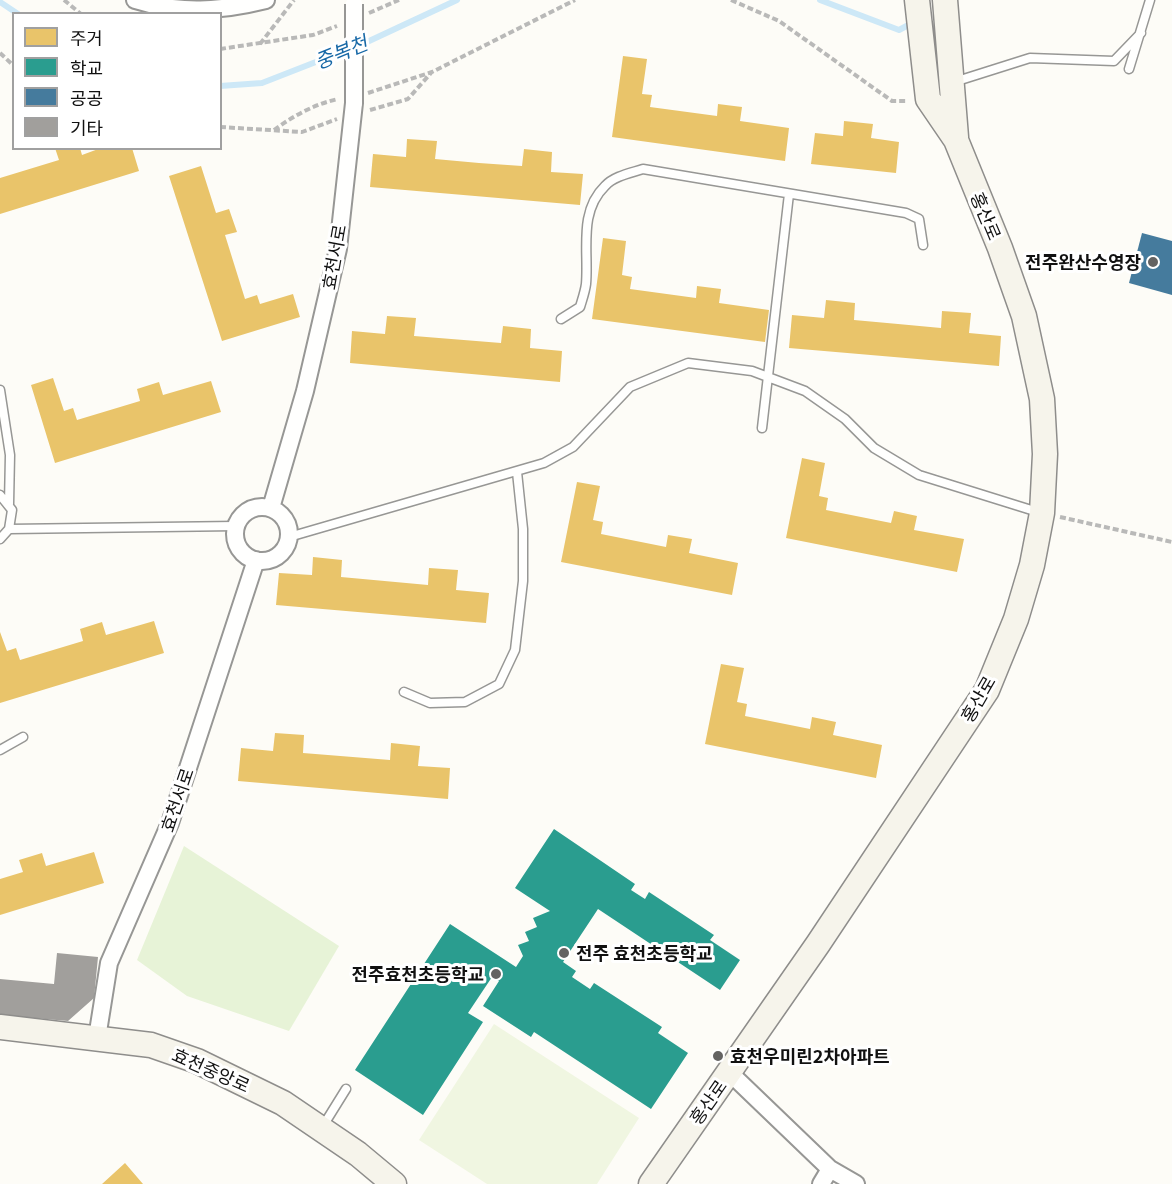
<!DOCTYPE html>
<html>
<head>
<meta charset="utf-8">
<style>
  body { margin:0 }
  #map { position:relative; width:1172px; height:1184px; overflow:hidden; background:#fdfcf7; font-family:Georgia,"Noto Sans KR",serif }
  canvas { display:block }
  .legend { position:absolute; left:12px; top:12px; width:210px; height:138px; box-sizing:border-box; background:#fff; border:2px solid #a0a0a0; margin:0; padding:8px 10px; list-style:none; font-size:18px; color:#111 }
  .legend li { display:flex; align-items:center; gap:12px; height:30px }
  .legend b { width:30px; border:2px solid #a0a0a0 }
</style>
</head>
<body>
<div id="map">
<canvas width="1172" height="1184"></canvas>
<ul class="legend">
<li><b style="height:16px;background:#e9c46a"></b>주거</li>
<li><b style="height:16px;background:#2a9d8f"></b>학교</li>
<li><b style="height:16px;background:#457b9d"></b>공공</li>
<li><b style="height:16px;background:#a19f9c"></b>기타</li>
</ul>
</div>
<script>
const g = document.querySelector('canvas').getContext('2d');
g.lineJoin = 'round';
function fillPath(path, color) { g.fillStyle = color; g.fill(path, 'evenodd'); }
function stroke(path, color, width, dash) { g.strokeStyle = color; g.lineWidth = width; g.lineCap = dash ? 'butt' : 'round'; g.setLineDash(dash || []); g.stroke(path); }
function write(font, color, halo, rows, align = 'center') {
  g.font = font + ' Georgia,"Noto Sans KR",serif'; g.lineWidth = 6; g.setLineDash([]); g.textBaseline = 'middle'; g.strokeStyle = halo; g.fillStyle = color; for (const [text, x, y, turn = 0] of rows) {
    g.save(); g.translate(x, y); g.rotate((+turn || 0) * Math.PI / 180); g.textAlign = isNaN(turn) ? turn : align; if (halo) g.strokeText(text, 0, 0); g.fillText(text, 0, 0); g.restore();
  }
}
fillPath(new Path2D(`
  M 184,846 L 339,946 L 289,1031 L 187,996 L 137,960 Z`), '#e7f3d7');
fillPath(new Path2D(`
  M 494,1024 L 639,1118 L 597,1184 L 487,1184 L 419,1140 Z`), '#f0f6e1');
fillPath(new Path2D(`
  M 623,56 L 647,59 L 642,94 L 652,95 L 650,107 L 717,116 L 718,104 L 742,107 L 740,121 L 789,128 L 785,161 L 612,137 Z
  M 844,121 L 873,124 L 871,138 L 899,142 L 896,173 L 811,164 L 815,133 L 843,136 Z
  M 407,139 L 437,141 L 435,159 L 479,163 L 522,166 L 524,149 L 552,152 L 551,172 L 583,174 L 580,205 L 370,187 L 373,154 L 406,157 Z
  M 55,148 L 80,148 L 82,155 L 101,148 L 132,148 L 139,171 L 0,214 L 0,178 L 59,160 Z
  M 201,166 L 216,213 L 229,209 L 237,232 L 225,235 L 245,299 L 257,295 L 260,304 L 293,294 L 300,317 L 222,341 L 169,176 Z
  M 603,238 L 626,241 L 622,275 L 632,277 L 630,289 L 696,298 L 697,286 L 721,289 L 719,303 L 769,310 L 765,342 L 592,319 Z
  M 826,300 L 855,303 L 854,320 L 898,324 L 941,328 L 942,311 L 971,313 L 969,333 L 1001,336 L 999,366 L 789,348 L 792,315 L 824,318 Z
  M 387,316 L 416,318 L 414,336 L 501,343 L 503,326 L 531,329 L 530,348 L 562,351 L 560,382 L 350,363 L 352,331 L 385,334 Z
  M 53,378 L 64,411 L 73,408 L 77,420 L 140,401 L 137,389 L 159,382 L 163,395 L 211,381 L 221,412 L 55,463 L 31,385 Z
  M 802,458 L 825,463 L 819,496 L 828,498 L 826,510 L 891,523 L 894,511 L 917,516 L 914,530 L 964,539 L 957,572 L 786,538 Z
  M 577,482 L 600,486 L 593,520 L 603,522 L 601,534 L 666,547 L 668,535 L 692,539 L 689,553 L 738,563 L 732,595 L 561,562 Z
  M 313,557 L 342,560 L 341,577 L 428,585 L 429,568 L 458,570 L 456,590 L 489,593 L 486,623 L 276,605 L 279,573 L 312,575 Z
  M 154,621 L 164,653 L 0,703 L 0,632 L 7,651 L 16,648 L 20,660 L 83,641 L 80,629 L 102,622 L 106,635 Z
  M 721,664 L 744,668 L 737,702 L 747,704 L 745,716 L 810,729 L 812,717 L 836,722 L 833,735 L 882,745 L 876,778 L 705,744 Z
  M 275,733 L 304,735 L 303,753 L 390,760 L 391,743 L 420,746 L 418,766 L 450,768 L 448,799 L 238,781 L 241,748 L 273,751 Z
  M 94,852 L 104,883 L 0,915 L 0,879 L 23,872 L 19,860 L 42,853 L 46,866 Z
  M 125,1163 L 143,1184 L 102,1184 Z`), '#e9c46a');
fillPath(new Path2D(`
  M 554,829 L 635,884 L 631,890 L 645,899 L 649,892 L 714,935 L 710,940 L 740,960 L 720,990 L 598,909 L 563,962 L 576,971 L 572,977 L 590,989 L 594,983 L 662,1027 L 658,1033 L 688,1053 L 651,1109 L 534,1032 L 531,1037 L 483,1006 L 499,981 L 492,977 L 468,1013 L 483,1022 L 423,1115 L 355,1070 L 450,924 L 516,967 L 523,956 L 518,945 L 529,941 L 525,932 L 537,927 L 533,918 L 550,911 L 515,888 Z`), '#2a9d8f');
fillPath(new Path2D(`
  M 1142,233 L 1172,241 L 1172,295 L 1129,283 Z`), '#457b9d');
stroke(new Path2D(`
  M 820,0 L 899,30 L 914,22
  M 0,2 L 18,14
  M 220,86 L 262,83 L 367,42 L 457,0`), '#cde8f7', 6);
fillPath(new Path2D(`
  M 57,953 L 98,957 L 94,998 L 68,1021 L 0,1015 L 0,979 L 54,984 Z`), '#a19f9c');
const lane = new Path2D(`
  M 1129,69 L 1150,0
  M 954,82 L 1030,58 L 1114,61 L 1141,33
  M 561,319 L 580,307 C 582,300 585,292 586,284 C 589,252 578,212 605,186 C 614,176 631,173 643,169 L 906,213 L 919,219 L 923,245
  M 0,390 L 10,455 L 9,504
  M 762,428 L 789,194
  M 0,495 L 12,510 L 9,529 L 0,539
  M 9,529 L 236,526
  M 289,537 L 544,463 L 573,447 L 630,387 L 688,363 L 752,371 L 805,391 L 845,419 L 874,448 L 919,475 L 1041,513
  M 404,692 L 430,703 L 465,702 L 499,684 L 515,650 L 523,581 L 523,529 L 517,472
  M 0,750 L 23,737
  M 323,1126 L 346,1089`);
const street = new Path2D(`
  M 135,0 C 179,14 222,11 266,0
  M235 534a27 27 0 1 1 54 0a27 27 0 1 1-54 0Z
  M 271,508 L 305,391 L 338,249 L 354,103
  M 97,1038 L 109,963 L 170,823 L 256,560
  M 729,1072 L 830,1169 L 856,1184
  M 821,1184 L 830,1169`);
const secondary = new Path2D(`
  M 945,0 L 956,137
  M 0,1027 L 151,1045 L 197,1061 L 283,1103 L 358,1154 L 394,1184
  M 651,1184 L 818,944 L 987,690 L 1016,619 L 1032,565 L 1042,513 L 1045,454 L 1042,399 L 1024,316 L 1000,248 L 956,140 L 928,99 L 917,0`);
stroke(lane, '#979795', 11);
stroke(street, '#979795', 20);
stroke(secondary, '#8e8d8b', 27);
stroke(new Path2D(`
  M 64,0 L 81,14
  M 731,0 L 779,21 L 892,101 L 908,101
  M 369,13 L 399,0
  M 260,44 L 294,0
  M 220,49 L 313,35 L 337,26
  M 0,53 L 14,66
  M 368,93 L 432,72 L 575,0
  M 370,110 L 408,99 L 431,73
  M 220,127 L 302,132 L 337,119
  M 274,130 C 293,116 315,104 338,99
  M 1060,517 L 1172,542`), '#b9b9b8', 4, [6, 3]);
stroke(lane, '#fffffe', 8);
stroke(street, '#fffffe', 16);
stroke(secondary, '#f6f4eb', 24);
const streetBridge = new Path2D(`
  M 354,4 L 354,103`);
stroke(streetBridge, '#979795', 20, []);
stroke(streetBridge, '#fffffe', 16);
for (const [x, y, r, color] of [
  [1153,262,6,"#646362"],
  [564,953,6,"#646362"],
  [496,974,6,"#646362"],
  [718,1056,6,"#646362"]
]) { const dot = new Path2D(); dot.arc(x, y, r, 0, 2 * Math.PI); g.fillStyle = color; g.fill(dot); stroke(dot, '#fff', 2); }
write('18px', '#111', '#fff', [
  ["홍산로",986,216,67],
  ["효천서로",334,257,-80],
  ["홍산로",978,699,-60],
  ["효천서로",177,800,-71],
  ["효천중앙로",211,1070,24],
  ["홍산로",708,1102,-55]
]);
write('bold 18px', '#111', '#fff', [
  ["전주완산수영장",1141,262],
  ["전주 효천초등학교",576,953,"left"],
  ["전주효천초등학교",484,974],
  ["효천우미린2차아파트",730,1056,"left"]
], 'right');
write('italic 20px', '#1768a6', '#fff', [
  ["중복천",341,52,-22]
]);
</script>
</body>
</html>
